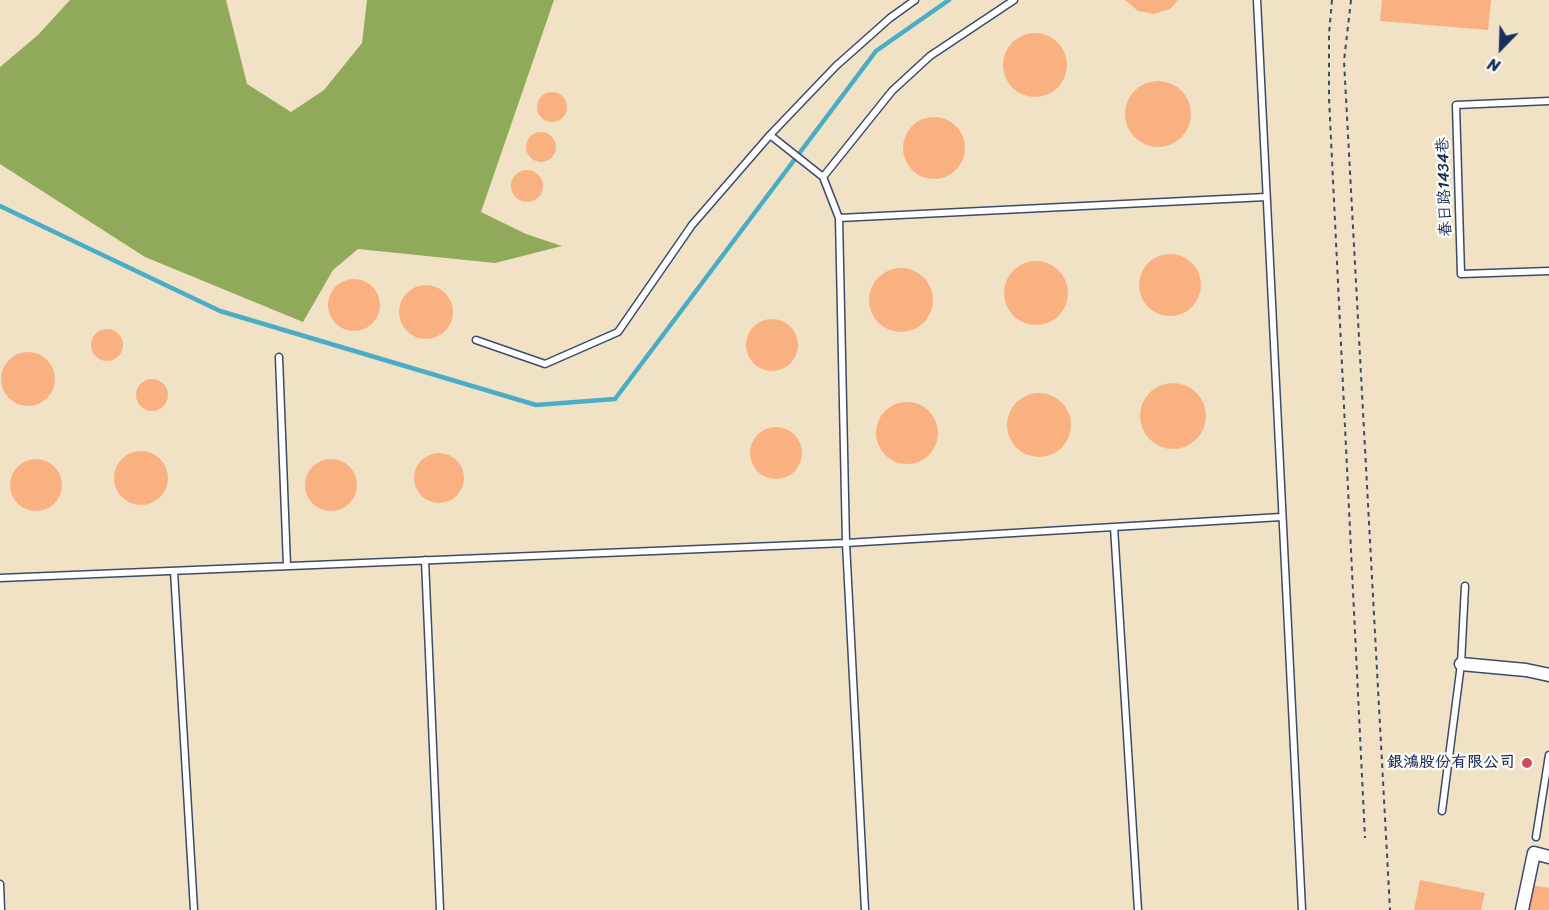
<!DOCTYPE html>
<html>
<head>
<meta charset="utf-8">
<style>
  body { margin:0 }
  #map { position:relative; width:1549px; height:910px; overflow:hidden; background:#f1e2c5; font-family:Sriracha,sans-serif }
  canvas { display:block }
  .north { position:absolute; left:1471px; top:18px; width:60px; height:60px; -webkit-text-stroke:4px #fdfcf7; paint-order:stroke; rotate:203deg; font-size:16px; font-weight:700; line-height:24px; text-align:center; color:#1b2f5e }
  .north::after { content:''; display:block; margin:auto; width:21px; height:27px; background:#1b2f5e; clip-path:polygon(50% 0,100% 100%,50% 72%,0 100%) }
</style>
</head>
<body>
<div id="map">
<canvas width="1549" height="910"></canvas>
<div class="north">N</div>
</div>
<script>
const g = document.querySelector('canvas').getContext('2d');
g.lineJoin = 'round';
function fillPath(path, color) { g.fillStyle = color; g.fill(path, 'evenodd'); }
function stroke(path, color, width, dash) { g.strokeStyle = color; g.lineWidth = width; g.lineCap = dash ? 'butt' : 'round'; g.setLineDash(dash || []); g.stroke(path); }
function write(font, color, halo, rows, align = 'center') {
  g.font = font + ' Sriracha,"LXGW WenKai TC",sans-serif'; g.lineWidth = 4.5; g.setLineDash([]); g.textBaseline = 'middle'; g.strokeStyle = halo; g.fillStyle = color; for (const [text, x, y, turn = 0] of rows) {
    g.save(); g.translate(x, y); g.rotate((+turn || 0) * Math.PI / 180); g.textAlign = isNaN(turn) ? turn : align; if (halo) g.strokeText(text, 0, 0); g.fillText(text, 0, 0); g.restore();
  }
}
fillPath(new Path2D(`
  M 70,0 L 226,0 L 247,84 L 291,112 L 324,90 L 362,43 L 367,0 L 554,0 L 481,212 L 526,234 L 562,246 L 495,263 L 358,249 L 333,270 L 303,322 L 145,257 L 0,164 L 0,67 L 38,35 Z`), '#91a95a');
stroke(new Path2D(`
  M 0,206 L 220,311 L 536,405 L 615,399 L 876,51 L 949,0`), '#49adc8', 4.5);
fillPath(new Path2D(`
  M 1125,0 L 1178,0 L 1170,9 L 1154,14 L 1138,11 Z
  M 1382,0 L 1491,0 L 1488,30 L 1380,21 Z
  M1003 65a32 32 0 1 1 64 0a32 32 0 1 1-64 0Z
  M1125 114a33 33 0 1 1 66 0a33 33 0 1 1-66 0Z
  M537 107a15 15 0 1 1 30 0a15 15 0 1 1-30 0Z
  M903 148a31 31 0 1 1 62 0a31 31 0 1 1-62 0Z
  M526 147a15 15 0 1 1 30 0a15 15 0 1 1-30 0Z
  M511 186a16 16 0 1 1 32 0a16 16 0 1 1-32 0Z
  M1139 285a31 31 0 1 1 62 0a31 31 0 1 1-62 0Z
  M1004 293a32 32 0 1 1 64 0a32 32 0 1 1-64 0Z
  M869 300a32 32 0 1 1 64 0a32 32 0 1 1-64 0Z
  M328 305a26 26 0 1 1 52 0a26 26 0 1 1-52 0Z
  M399 312a27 27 0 1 1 54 0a27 27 0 1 1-54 0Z
  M746 345a26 26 0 1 1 52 0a26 26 0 1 1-52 0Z
  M91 345a16 16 0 1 1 32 0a16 16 0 1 1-32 0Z
  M1 379a27 27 0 1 1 54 0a27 27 0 1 1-54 0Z
  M136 395a16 16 0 1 1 32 0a16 16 0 1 1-32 0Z
  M1140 416a33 33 0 1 1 66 0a33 33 0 1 1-66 0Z
  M1007 425a32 32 0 1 1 64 0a32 32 0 1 1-64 0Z
  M876 433a31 31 0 1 1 62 0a31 31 0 1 1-62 0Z
  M750 453a26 26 0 1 1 52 0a26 26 0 1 1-52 0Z
  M114 478a27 27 0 1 1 54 0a27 27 0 1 1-54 0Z
  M414 478a25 25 0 1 1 50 0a25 25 0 1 1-50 0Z
  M305 485a26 26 0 1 1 52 0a26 26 0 1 1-52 0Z
  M10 485a26 26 0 1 1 52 0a26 26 0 1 1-52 0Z
  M 1420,880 L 1485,893 L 1481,910 L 1414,910 Z
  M 1531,885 L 1549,888 L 1549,910 L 1525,910 Z`), '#f9b182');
const lane = new Path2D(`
  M 1257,0 L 1302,910
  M 1549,101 L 1456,105 L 1461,274 L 1549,271
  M 770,135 L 823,177 L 839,218 L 846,543 L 865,910
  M 823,177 L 892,91 L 930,56 L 1014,0
  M 839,218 L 1266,197
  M 476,340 L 545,364 L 618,332 L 692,225 L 770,135 L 836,66 L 890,18 L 915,0
  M 279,357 L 287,566
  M 1114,527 L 1138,910
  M 425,560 L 440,910
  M 174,571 L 194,910
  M 0,578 L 846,543 L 1281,517
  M 1442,811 L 1461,664 L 1465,586
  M 1536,837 L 1549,755
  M 0,884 L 1,910`);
const street = new Path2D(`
  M 1461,664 L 1526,670 L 1549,675
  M 1522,910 L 1534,853 L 1549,857`);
stroke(lane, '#3b4a6d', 9);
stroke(street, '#3b4a6d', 15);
stroke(new Path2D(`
  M 1332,0 L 1329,34 L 1329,98 L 1365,838
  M 1351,0 L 1344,61 L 1390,910`), '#3b4a6d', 2, [4.5, 4.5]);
stroke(lane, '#fff', 6);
stroke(street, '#fff', 12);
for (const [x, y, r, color] of [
  [1527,763,6,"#d1495b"]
]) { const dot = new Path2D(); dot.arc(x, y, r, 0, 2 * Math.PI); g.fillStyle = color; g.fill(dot); stroke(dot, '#fdfcf7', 2); }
write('16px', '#1b2f5e', '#fdfcf7', [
  ["春日路1434巷",1445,187,-92]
]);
write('bold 16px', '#1b2f5e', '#fdfcf7', [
  ["銀鴻股份有限公司",1515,763]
], 'right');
</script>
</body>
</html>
